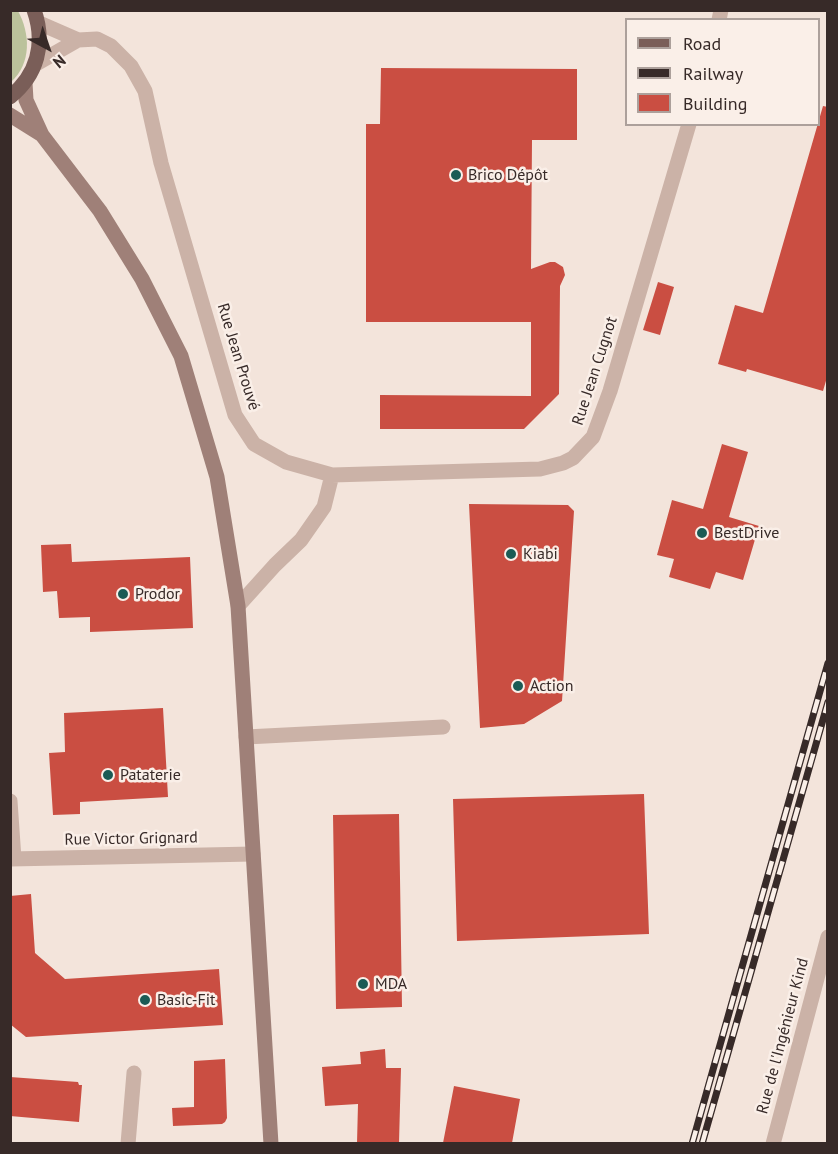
<!DOCTYPE html>
<html>
<head>
<meta charset="utf-8">
<style>
  body { margin:0 }
  #map { position:relative; width:838px; height:1154px; overflow:hidden; background:#f3e4db; font-family:"PT Sans",sans-serif }
  canvas { display:block }
  .frame { position:absolute; inset:0; border:12px solid #372a28; pointer-events:none }
  .legend { position:absolute; left:625px; top:18px; width:195px; height:108px; box-sizing:border-box; background:#faefe8; border:2px solid #aca09b; margin:0; padding:8px 10px; list-style:none; font-size:18px; color:#372a28 }
  .legend li { display:flex; align-items:center; gap:12px; height:30px }
  .legend b { width:30px; border:2px solid #aca09b }
  .north { position:absolute; left:18px; top:18px; width:60px; height:60px; -webkit-text-stroke:4px #faefe8; paint-order:stroke; rotate:140deg; font-size:16px; font-weight:700; line-height:24px; text-align:center; color:#372a28 }
  .north::after { content:''; display:block; margin:auto; width:21px; height:27px; background:#372a28; clip-path:polygon(50% 0,100% 100%,50% 72%,0 100%) }
</style>
</head>
<body>
<div id="map">
<canvas width="838" height="1154"></canvas>
<div class="frame"></div>
<ul class="legend">
<li><b style="height:8px;background:#7a5e58"></b>Road</li>
<li><b style="height:8px;background:#372a28"></b>Railway</li>
<li><b style="height:16px;background:#ca4e42"></b>Building</li>
</ul>
<div class="north">N</div>
</div>
<script>
const g = document.querySelector('canvas').getContext('2d');
g.lineJoin = 'round';
function fillPath(path, color) { g.fillStyle = color; g.fill(path, 'evenodd'); }
function stroke(path, color, width, dash) { g.strokeStyle = color; g.lineWidth = width; g.lineCap = dash ? 'butt' : 'round'; g.setLineDash(dash || []); g.stroke(path); }
function write(font, color, halo, rows, align = 'center') {
  g.font = font + ' "PT Sans",sans-serif'; g.lineWidth = 5; g.setLineDash([]); g.textBaseline = 'middle'; g.strokeStyle = halo; g.fillStyle = color; for (const [text, x, y, turn = 0] of rows) {
    g.save(); g.translate(x, y); g.rotate((+turn || 0) * Math.PI / 180); g.textAlign = isNaN(turn) ? turn : align; if (halo) g.strokeText(text, 0, 0); g.fillText(text, 0, 0); g.restore();
  }
}
fillPath(new Path2D(`
  M 11,10 L 18,11 C 30,33 32,63 11,82 Z`), '#bbc29b');
fillPath(new Path2D(`
  M 381,68 L 577,69 L 577,140 L 532,140 L 531,269 L 550,262 L 555,262 L 563,267 L 565,275 L 560,286 L 559,394 L 524,429 L 380,429 L 380,395 L 531,396 L 531,322 L 366,322 L 366,124 L 380,124 Z
  M 823,106 L 828,107 L 828,374 L 823,391 L 747,369 L 746,372 L 718,364 L 735,305 L 763,313 Z
  M 658,282 L 674,287 L 660,335 L 643,330 Z
  M 722,444 L 748,452 L 729,517 L 759,526 L 743,580 L 716,572 L 710,589 L 669,577 L 674,559 L 657,555 L 672,500 L 703,509 Z
  M 469,504 L 568,505 L 574,511 L 562,701 L 524,724 L 480,728 Z
  M 71,544 L 72,562 L 190,557 L 193,628 L 90,632 L 90,617 L 59,618 L 57,591 L 43,592 L 41,545 Z
  M 163,708 L 168,797 L 80,802 L 80,814 L 53,815 L 49,753 L 65,752 L 64,713 Z
  M 644,794 L 649,934 L 457,941 L 453,799 Z
  M 399,814 L 402,1007 L 336,1009 L 333,815 Z
  M 31,894 L 35,953 L 65,979 L 219,969 L 223,1025 L 26,1037 L 10,1024 L 10,896 Z
  M 385,1049 L 386,1068 L 401,1068 L 399,1143 L 357,1143 L 358,1104 L 325,1106 L 322,1067 L 361,1064 L 360,1052 Z
  M 225,1059 L 227,1118 L 225,1122 L 222,1124 L 173,1126 L 172,1108 L 194,1107 L 194,1061 Z
  M 10,1077 L 78,1082 L 79,1085 L 82,1085 L 79,1122 L 10,1116 Z
  M 454,1086 L 520,1099 L 512,1143 L 443,1143 Z`), '#ca4e42');
stroke(new Path2D(`
  M 719,20 L 721,10
  M 39,23 L 78,40 L 97,39 L 111,46 L 131,66 L 145,91 L 161,163 L 235,415 L 254,444 L 286,462 L 332,475 L 540,469 L 563,463 L 573,458 L 593,437 L 610,391 L 689,124
  M 36,64 L 78,40
  M 238,606 L 275,565 L 301,540 L 324,507 L 332,475
  M 246,737 L 443,727
  M 10,801 L 14,859
  M 10,859 L 253,854
  M 128,1144 L 134,1073
  M 773,1144 L 828,937`), '#cbb2a7', 15);
stroke(new Path2D(`
  M 25,83 L 26,100 L 42,135 L 100,211 L 142,279 L 181,356 L 217,477 L 238,606 L 271,1144
  M 10,115 L 42,135`), '#9f8078', 15);
stroke(new Path2D(`
  M 10,97 C 37,75 46,44 34,10`), '#7a5e58', 15);
const rail = new Path2D(`
  M 692,1144 L 828,663
  M 702,1144 L 828,702`);
stroke(rail, '#372a28', 7);
stroke(rail, '#faefe8', 4.5, [14]);
for (const [x, y, r, color] of [
  [456,175,6,"#1b5b55"],
  [702,533,6,"#1b5b55"],
  [511,554,6,"#1b5b55"],
  [123,594,6,"#1b5b55"],
  [518,686,6,"#1b5b55"],
  [108,775,6,"#1b5b55"],
  [363,984,6,"#1b5b55"],
  [145,1000,6,"#1b5b55"]
]) { const dot = new Path2D(); dot.arc(x, y, r, 0, 2 * Math.PI); g.fillStyle = color; g.fill(dot); stroke(dot, '#faefe8', 2); }
write('16px', '#372a28', '#faefe8', [
  ["Brico Dépôt",468,175],
  ["BestDrive",714,533],
  ["Kiabi",523,554],
  ["Prodor",135,594],
  ["Action",530,686],
  ["Pataterie",120,775],
  ["MDA",375,984],
  ["Basic-Fit",157,1000]
], 'left');
write('16px', '#372a28', '#faefe8', [
  ["Rue Jean Prouvé",238,357,73],
  ["Rue Jean Cugnot",595,371,-72],
  ["Rue Victor Grignard",131,839,-1],
  ["Rue de l'Ingénieur Kind",783,1036,-75]
]);
</script>
</body>
</html>
